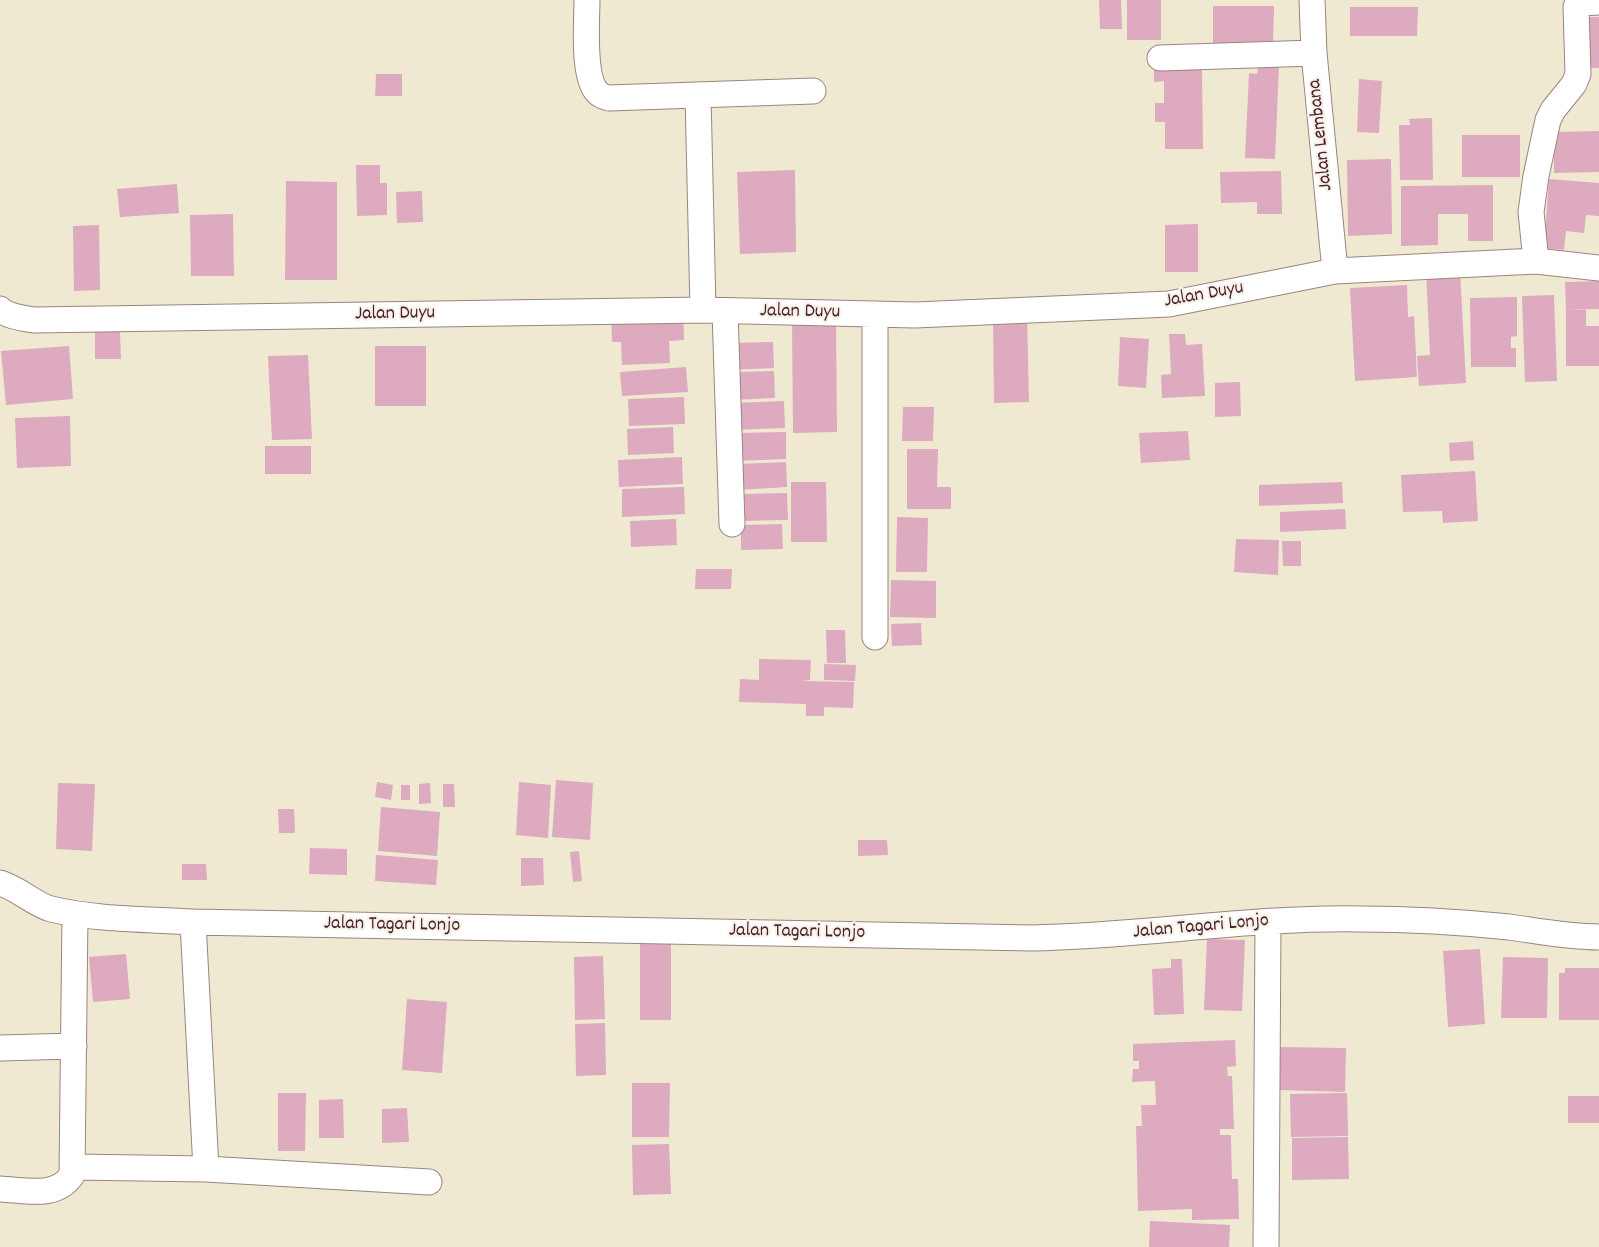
<!DOCTYPE html>
<html>
<head>
<meta charset="utf-8">
<style>
  body { margin:0 }
  canvas { display:block; background:#efe9d2 }
</style>
</head>
<body>
<canvas width="1599" height="1247"></canvas>
<script>
const g = document.querySelector('canvas').getContext('2d');
g.lineJoin = 'round';
function fillPath(path, color) { g.fillStyle = color; g.fill(path, 'evenodd'); }
function stroke(path, color, width, dash) { g.strokeStyle = color; g.lineWidth = width; g.lineCap = dash ? 'butt' : 'round'; g.setLineDash(dash || []); g.stroke(path); }
function write(font, color, halo, rows, align = 'center') {
  g.font = font + ' Dekko,sans-serif'; g.lineWidth = 4.5; g.setLineDash([]); g.textBaseline = 'middle'; g.strokeStyle = halo; g.fillStyle = color; for (const [text, x, y, turn = 0] of rows) {
    g.save(); g.translate(x, y); g.rotate((+turn || 0) * Math.PI / 180); g.textAlign = isNaN(turn) ? turn : align; if (halo) g.strokeText(text, 0, 0); g.fillText(text, 0, 0); g.restore();
  }
}
fillPath(new Path2D(`
  M 1099,0 L 1121,0 L 1122,29 L 1100,29 Z
  M 1127,0 L 1161,0 L 1161,40 L 1127,40 Z
  M 1213,6 L 1274,6 L 1273,46 L 1213,46 Z
  M 1350,7 L 1418,7 L 1417,36 L 1350,36 Z
  M 1581,17 L 1599,17 L 1599,68 L 1581,68 Z
  M 1258,66 L 1279,66 L 1275,159 L 1245,158 L 1249,73 L 1257,74 Z
  M 1154,68 L 1202,68 L 1203,149 L 1165,149 L 1165,122 L 1155,122 L 1155,103 L 1164,103 L 1164,81 L 1154,82 Z
  M 376,74 L 402,74 L 402,96 L 375,96 Z
  M 1359,79 L 1382,81 L 1379,133 L 1357,132 Z
  M 1432,118 L 1433,180 L 1400,180 L 1399,125 L 1410,125 L 1409,119 Z
  M 1599,131 L 1599,172 L 1554,173 L 1554,132 Z
  M 1462,135 L 1520,135 L 1520,177 L 1462,177 Z
  M 1391,159 L 1392,234 L 1348,236 L 1347,160 Z
  M 356,165 L 380,165 L 380,183 L 387,183 L 387,215 L 357,216 Z
  M 795,170 L 796,252 L 740,254 L 737,172 Z
  M 1281,171 L 1282,214 L 1257,214 L 1257,202 L 1221,203 L 1220,172 Z
  M 1549,179 L 1599,183 L 1599,216 L 1586,215 L 1584,233 L 1566,231 L 1564,250 L 1544,248 Z
  M 286,181 L 337,182 L 337,280 L 285,280 Z
  M 177,184 L 179,213 L 120,217 L 117,189 Z
  M 1493,185 L 1493,241 L 1468,241 L 1468,214 L 1438,214 L 1438,245 L 1401,246 L 1401,186 Z
  M 422,191 L 423,222 L 397,223 L 396,192 Z
  M 233,214 L 234,276 L 191,276 L 190,215 Z
  M 1198,224 L 1198,272 L 1165,272 L 1165,225 Z
  M 99,225 L 100,290 L 74,291 L 73,226 Z
  M 1460,270 L 1466,383 L 1419,386 L 1417,356 L 1430,355 L 1426,272 Z
  M 1599,281 L 1599,309 L 1566,310 L 1565,282 Z
  M 1407,285 L 1408,317 L 1414,316 L 1417,377 L 1355,381 L 1350,288 Z
  M 1554,295 L 1557,381 L 1525,382 L 1522,296 Z
  M 1517,297 L 1517,336 L 1511,337 L 1511,348 L 1516,348 L 1516,367 L 1471,367 L 1470,298 Z
  M 1566,310 L 1586,310 L 1586,326 L 1599,326 L 1599,366 L 1566,366 Z
  M 683,312 L 684,340 L 669,341 L 670,363 L 622,365 L 621,342 L 612,342 L 611,314 Z
  M 1027,317 L 1029,402 L 994,403 L 993,318 Z
  M 792,320 L 836,320 L 837,432 L 793,433 Z
  M 95,332 L 120,332 L 121,359 L 95,359 Z
  M 1169,334 L 1185,334 L 1186,345 L 1202,344 L 1205,396 L 1162,398 L 1161,375 L 1171,374 Z
  M 1120,337 L 1149,339 L 1146,388 L 1118,386 Z
  M 773,342 L 774,368 L 729,370 L 728,343 Z
  M 69,346 L 73,399 L 6,405 L 1,351 Z
  M 375,346 L 426,346 L 426,406 L 375,406 Z
  M 308,355 L 312,439 L 272,440 L 268,356 Z
  M 686,367 L 688,392 L 622,396 L 620,372 Z
  M 774,371 L 775,398 L 733,400 L 732,372 Z
  M 1240,382 L 1241,416 L 1215,417 L 1215,383 Z
  M 684,397 L 685,424 L 629,426 L 628,399 Z
  M 784,401 L 785,428 L 733,430 L 732,403 Z
  M 903,407 L 934,407 L 933,441 L 902,441 Z
  M 70,416 L 71,466 L 17,468 L 15,418 Z
  M 673,427 L 674,453 L 628,455 L 627,429 Z
  M 1188,431 L 1190,460 L 1141,463 L 1139,433 Z
  M 786,432 L 786,459 L 737,461 L 736,433 Z
  M 1473,441 L 1474,460 L 1450,461 L 1449,443 Z
  M 265,446 L 311,446 L 311,474 L 265,474 Z
  M 907,449 L 938,449 L 937,487 L 951,487 L 951,509 L 907,509 Z
  M 682,457 L 683,484 L 619,487 L 618,460 Z
  M 786,462 L 787,487 L 738,490 L 737,464 Z
  M 1475,471 L 1478,521 L 1443,523 L 1442,511 L 1403,512 L 1401,475 Z
  M 791,482 L 826,482 L 827,542 L 791,542 Z
  M 1342,482 L 1343,503 L 1259,506 L 1259,485 Z
  M 684,487 L 685,514 L 622,517 L 622,489 Z
  M 787,493 L 788,520 L 739,521 L 739,494 Z
  M 1345,509 L 1346,529 L 1280,532 L 1280,512 Z
  M 897,517 L 928,518 L 927,572 L 896,572 Z
  M 676,519 L 677,545 L 631,547 L 630,521 Z
  M 782,524 L 783,549 L 741,550 L 741,525 Z
  M 1236,539 L 1279,540 L 1278,575 L 1234,572 Z
  M 1282,541 L 1301,541 L 1301,566 L 1283,566 Z
  M 696,569 L 732,569 L 731,589 L 695,589 Z
  M 891,580 L 936,581 L 936,618 L 890,617 Z
  M 921,623 L 922,645 L 892,646 L 891,624 Z
  M 826,630 L 845,630 L 846,663 L 827,663 Z
  M 759,659 L 811,660 L 810,680 L 801,681 L 854,682 L 853,708 L 824,707 L 824,716 L 806,716 L 806,704 L 739,702 L 740,679 L 759,680 Z
  M 824,664 L 856,665 L 855,681 L 824,680 Z
  M 556,780 L 593,783 L 590,840 L 552,837 Z
  M 377,782 L 393,785 L 391,800 L 375,797 Z
  M 519,782 L 551,785 L 548,838 L 516,835 Z
  M 58,783 L 95,784 L 92,851 L 56,849 Z
  M 430,783 L 431,803 L 419,804 L 419,784 Z
  M 443,784 L 454,784 L 455,807 L 443,807 Z
  M 401,785 L 410,785 L 410,800 L 401,800 Z
  M 381,807 L 440,812 L 437,856 L 378,851 Z
  M 278,809 L 294,809 L 295,833 L 279,833 Z
  M 858,840 L 887,840 L 888,855 L 858,856 Z
  M 310,848 L 347,849 L 347,875 L 309,874 Z
  M 579,851 L 582,881 L 573,882 L 570,852 Z
  M 376,855 L 438,860 L 436,885 L 375,881 Z
  M 521,858 L 543,858 L 544,885 L 521,886 Z
  M 182,864 L 206,864 L 207,880 L 182,880 Z
  M 671,938 L 671,1020 L 640,1020 L 640,939 Z
  M 1207,939 L 1245,940 L 1242,1011 L 1204,1010 Z
  M 1480,949 L 1485,1024 L 1448,1027 L 1443,951 Z
  M 126,954 L 130,999 L 93,1002 L 89,957 Z
  M 603,956 L 605,1019 L 575,1020 L 574,957 Z
  M 1503,957 L 1548,958 L 1547,1018 L 1501,1018 Z
  M 1171,959 L 1182,959 L 1184,1014 L 1154,1015 L 1152,969 L 1171,968 Z
  M 1565,968 L 1599,968 L 1599,1020 L 1559,1020 L 1559,973 L 1565,973 Z
  M 407,999 L 447,1002 L 442,1073 L 402,1070 Z
  M 605,1023 L 606,1075 L 576,1076 L 575,1024 Z
  M 1235,1040 L 1236,1066 L 1227,1067 L 1228,1076 L 1232,1076 L 1234,1129 L 1220,1129 L 1220,1135 L 1231,1135 L 1232,1179 L 1238,1179 L 1239,1219 L 1192,1220 L 1192,1209 L 1138,1211 L 1136,1126 L 1142,1126 L 1141,1105 L 1156,1105 L 1155,1081 L 1132,1082 L 1133,1069 L 1139,1069 L 1139,1061 L 1133,1061 L 1133,1044 Z
  M 1279,1047 L 1346,1048 L 1345,1092 L 1278,1090 Z
  M 632,1083 L 670,1083 L 669,1137 L 632,1137 Z
  M 278,1093 L 306,1093 L 305,1151 L 278,1151 Z
  M 1347,1093 L 1348,1136 L 1291,1137 L 1290,1094 Z
  M 1568,1096 L 1599,1096 L 1599,1123 L 1568,1123 Z
  M 343,1099 L 344,1138 L 319,1138 L 319,1100 Z
  M 407,1108 L 409,1142 L 382,1143 L 382,1109 Z
  M 1348,1137 L 1349,1179 L 1292,1180 L 1292,1138 Z
  M 669,1144 L 671,1194 L 633,1195 L 632,1145 Z
  M 1150,1221 L 1230,1225 L 1229,1247 L 1149,1247 Z`), '#ddaac0');
const minor = new Path2D(`
  M 587,0 C 587,21 582,78 598,93 C 601,96 605,97 609,98 L 813,91
  M 1312,0 L 1314,53 L 1335,271
  M 1160,58 L 1314,53
  M 698,95 L 703,310
  M 1536,261 L 1531,212 L 1536,176 L 1548,120 L 1553,110 L 1574,84 L 1578,74 L 1576,7 L 1582,3 L 1599,2
  M 0,309 C 8,317 23,318 34,320 L 703,310 L 915,315 L 1169,304 L 1335,271 L 1536,261 L 1599,268
  M 725,311 L 732,524
  M 875,637 L 875,314
  M 0,883 C 18,888 35,905 51,909 C 97,920 147,919 193,922 L 1032,938 C 1142,936 1251,917 1361,919 C 1410,919 1460,922 1509,927 C 1538,931 1569,937 1599,937
  M 193,922 L 206,1169 L 429,1182
  M 0,1048 L 74,1046
  M 73,1167 L 206,1169
  M 0,1189 C 25,1190 56,1199 72,1175 L 75,914
  M 1266,1247 L 1268,922`);
stroke(minor, '#9c847e', 27);
stroke(minor, '#fff', 25);
write('20px', '#4a1f2b', '#f7f3e8', [
  ["Jalan Lembana",1322,135,-96],
  ["Jalan Duyu",1204,296,-10],
  ["Jalan Duyu",800,313,1],
  ["Jalan Duyu",395,315,-1],
  ["Jalan Tagari Lonjo",392,926,1],
  ["Jalan Tagari Lonjo",1201,928,-5],
  ["Jalan Tagari Lonjo",797,933,1]
]);
</script>
</body>
</html>
